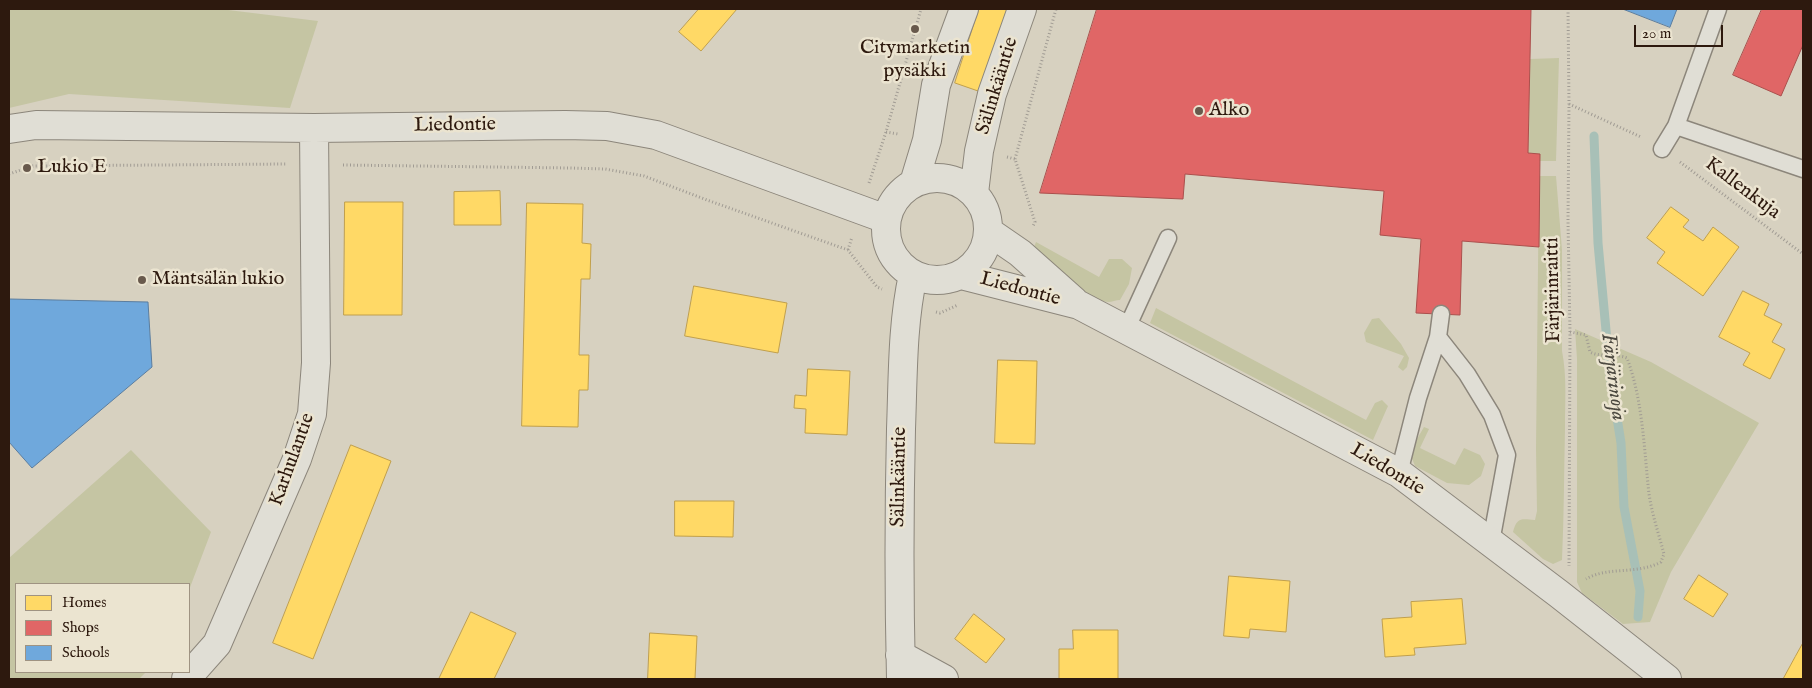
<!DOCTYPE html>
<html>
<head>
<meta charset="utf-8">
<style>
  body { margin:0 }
  #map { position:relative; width:1812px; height:688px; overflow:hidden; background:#d7d1c0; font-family:"IM FELL English",serif }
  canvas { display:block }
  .frame { position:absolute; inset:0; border:10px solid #2d190e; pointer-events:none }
  .legend { position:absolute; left:15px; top:583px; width:175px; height:90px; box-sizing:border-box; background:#ebe4d0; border:1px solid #9f9382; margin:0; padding:6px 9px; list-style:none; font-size:15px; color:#2d190e }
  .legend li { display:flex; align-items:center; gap:10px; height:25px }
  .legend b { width:25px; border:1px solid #9f9382 }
  .scale { position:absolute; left:1634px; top:25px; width:89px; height:22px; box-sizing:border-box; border:2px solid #2d190e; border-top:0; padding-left:6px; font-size:15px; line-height:18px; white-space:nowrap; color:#2d190e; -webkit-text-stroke:4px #ebe4d0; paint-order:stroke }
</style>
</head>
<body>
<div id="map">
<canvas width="1812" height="688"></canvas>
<div class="frame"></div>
<ul class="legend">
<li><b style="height:14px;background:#ffd966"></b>Homes</li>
<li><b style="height:14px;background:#e06666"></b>Shops</li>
<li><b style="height:14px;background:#6fa8dc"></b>Schools</li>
</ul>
<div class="scale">20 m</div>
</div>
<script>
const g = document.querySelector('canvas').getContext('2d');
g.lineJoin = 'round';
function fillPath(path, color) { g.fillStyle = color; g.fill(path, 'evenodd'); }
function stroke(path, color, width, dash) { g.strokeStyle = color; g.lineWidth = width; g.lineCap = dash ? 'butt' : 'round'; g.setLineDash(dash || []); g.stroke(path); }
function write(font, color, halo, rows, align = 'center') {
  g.font = font + ' "IM FELL English",serif'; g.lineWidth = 5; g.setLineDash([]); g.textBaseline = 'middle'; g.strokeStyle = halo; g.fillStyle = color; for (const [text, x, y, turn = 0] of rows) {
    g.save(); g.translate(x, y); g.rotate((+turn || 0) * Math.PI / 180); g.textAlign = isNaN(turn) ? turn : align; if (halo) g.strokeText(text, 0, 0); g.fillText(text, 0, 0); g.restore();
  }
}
fillPath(new Path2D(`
  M 9,9 L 220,9 L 318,21 L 290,108 L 69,94 L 9,108 Z
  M 1559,58 L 1556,161 L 1539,161 L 1539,154 L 1528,153 L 1530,59 Z
  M 1539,176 L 1556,176 L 1562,250 L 1562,351 C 1567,376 1565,402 1565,428 C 1564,472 1564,516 1562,560 L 1553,564 L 1543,559 L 1513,532 C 1517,517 1521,519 1535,520 L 1537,511 L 1536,449 Z
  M 1036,242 L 1099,277 L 1109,259 L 1122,259 L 1132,268 L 1129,284 L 1120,300 C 1116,300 1112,302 1108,302 C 1091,301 1046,264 1032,252 Z
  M 1156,308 L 1366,420 L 1375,403 L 1382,400 L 1388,406 L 1373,440 L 1150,323 Z
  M 1379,318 L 1401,344 L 1409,358 L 1407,367 L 1403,371 L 1398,367 L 1404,356 L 1366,342 L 1364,333 L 1372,319 Z
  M 1575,329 L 1651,362 L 1759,423 L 1671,572 L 1650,622 L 1623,624 L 1582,593 L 1577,582 L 1577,359 Z
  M 1424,427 L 1429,429 L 1420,448 L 1455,465 L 1464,448 L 1480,455 L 1485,464 L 1481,476 L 1469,485 L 1447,483 L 1415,466 L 1411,456 L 1417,439 Z
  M 131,450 L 211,532 L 189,590 L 189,584 L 16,584 L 16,672 L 146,672 L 139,679 L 9,679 L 9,558 Z`), '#c5c5a3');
const homes = new Path2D(`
  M 699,9 L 737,9 L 701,51 L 679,32 Z
  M 979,9 L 1009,9 L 981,92 L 955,83 Z
  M 500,191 L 501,225 L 454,225 L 454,192 Z
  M 345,202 L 403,202 L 402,315 L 344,315 Z
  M 527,203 L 583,204 L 582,243 L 591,244 L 590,279 L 581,279 L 579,355 L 589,355 L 588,390 L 579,390 L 578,427 L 522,426 Z
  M 1671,207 L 1689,220 L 1683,227 L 1703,241 L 1713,227 L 1739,247 L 1703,296 L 1657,263 L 1665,252 L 1647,238 Z
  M 694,286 L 787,303 L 778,353 L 685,336 Z
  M 1743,291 L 1769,304 L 1764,315 L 1782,324 L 1772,342 L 1785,349 L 1770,379 L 1743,365 L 1750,353 L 1719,337 Z
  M 998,360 L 1037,361 L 1035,444 L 995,443 Z
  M 808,369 L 850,371 L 847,435 L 805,433 L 806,409 L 794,408 L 795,395 L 806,396 Z
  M 351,445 L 391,461 L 313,659 L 273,643 Z
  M 675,501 L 734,501 L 733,537 L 675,536 Z
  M 1699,575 L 1728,594 L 1713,617 L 1684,599 Z
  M 1229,576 L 1290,581 L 1286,632 L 1250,629 L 1249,638 L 1224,636 Z
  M 1462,599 L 1466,644 L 1414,648 L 1415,655 L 1385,657 L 1382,619 L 1412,617 L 1411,602 Z
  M 471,612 L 516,633 L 494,679 L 439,679 Z
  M 974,614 L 1005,639 L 986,663 L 955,639 Z
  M 1073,630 L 1118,630 L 1118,679 L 1059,679 L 1059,649 L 1073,649 Z
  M 650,633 L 697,636 L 695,679 L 648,679 Z
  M 1803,643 L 1803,679 L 1783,679 L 1795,657 Z`);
fillPath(homes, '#ffd966');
stroke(homes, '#c09f4c', 1);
const shops = new Path2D(`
  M 1097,9 L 1531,9 L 1528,153 L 1540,154 L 1539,247 L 1462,241 L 1460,315 L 1416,313 L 1421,239 L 1380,235 L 1384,191 L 1185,174 L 1183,199 L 1040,193 Z
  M 1762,9 L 1803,9 L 1803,45 L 1781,96 L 1733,75 Z`);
fillPath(shops, '#e06666');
stroke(shops, '#aa4f4c', 1);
const schools = new Path2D(`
  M 1623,9 L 1677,9 L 1670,27 Z
  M 9,299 L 148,302 L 152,367 L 32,468 L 9,442 Z`);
fillPath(schools, '#6fa8dc');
stroke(schools, '#5b7d9e', 1);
stroke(new Path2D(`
  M 1594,136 L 1598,243 L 1610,374 L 1621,443 L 1624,507 L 1640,591 L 1638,617`), '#a8c0b7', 9);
const lane = new Path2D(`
  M 1718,9 L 1676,126 L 1803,169
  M 1662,149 L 1676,126
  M 1126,330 L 1168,238
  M 1438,337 L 1467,374 L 1492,415 L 1507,455 L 1491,542
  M 1399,473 L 1418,398 L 1438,337 L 1441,314`);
const street = new Path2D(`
  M 9,129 L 36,125 L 314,128 L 565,125 L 607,126 L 656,135 L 886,219
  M886 229a51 51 0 1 1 102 0a51 51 0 1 1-102 0Z
  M 914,183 L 927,140 L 936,85 L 964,9
  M 974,193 L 979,151 L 992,94 L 1022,9
  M 988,231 L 1020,253 L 1074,301
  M 961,275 L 1079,305 L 1399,473 L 1559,594 L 1667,679
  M 900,655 L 944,679
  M 186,679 L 217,644 L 297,459 L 312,414 L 316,363 L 314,128
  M 901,679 C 899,596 899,513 901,429 C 903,377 902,325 913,275`);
stroke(lane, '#8c867b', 19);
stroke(street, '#8c867b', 30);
stroke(new Path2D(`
  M 1568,9 L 1569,104 L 1568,221 L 1570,332 L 1569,566
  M 1569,104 L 1641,137
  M 886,132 L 898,134
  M 1007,157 L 1015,159 L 1035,222 L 1033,226
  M 1015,159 L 1056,9
  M 1680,162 L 1803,254
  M 343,165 L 570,168 L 605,169 L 644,176 L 707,200 L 848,250 L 877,287 L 882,289
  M 9,174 L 33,166 L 287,164
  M 869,183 L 886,132 L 921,9
  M 848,250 L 852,237
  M 936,312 L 940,313 L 958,305
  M 1570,332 L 1586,335 L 1590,352 C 1602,358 1614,353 1627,358 C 1643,401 1644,449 1649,494 C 1652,514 1659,535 1664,554 L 1661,562 C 1637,575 1608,566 1586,579`), '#a09b93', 3, [1, 2.5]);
stroke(lane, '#e0ded5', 16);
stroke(street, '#e0ded5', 28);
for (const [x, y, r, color] of [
  [915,29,5,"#68594c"],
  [1199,111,5,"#68594c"],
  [27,168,5,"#68594c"],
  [142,280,5,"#68594c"]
]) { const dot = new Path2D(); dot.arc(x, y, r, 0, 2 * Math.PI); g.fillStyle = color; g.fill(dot); stroke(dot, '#ebe4d0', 2); }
write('20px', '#2d190e', '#ebe4d0', [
  ["Citymarketin",915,49,"center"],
  ["pysäkki",915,72,"center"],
  ["Alko",1209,111],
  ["Lukio E",37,168],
  ["Mäntsälän lukio",152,280]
], 'left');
write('20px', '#2d190e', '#ebe4d0', [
  ["Sälinkääntie",998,86,-73],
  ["Liedontie",455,126,-1],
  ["Kallenkuja",1742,189,37],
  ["Liedontie",1020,290,15],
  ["Färjärinraitti",1554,290,-91],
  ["Karhulantie",293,460,-70],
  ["Liedontie",1387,470,31],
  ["Sälinkääntie",900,477,-89]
]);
write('italic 21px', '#4c4940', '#ebe4d0', [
  ["Färjärinoja",1612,377,83]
]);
</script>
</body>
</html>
